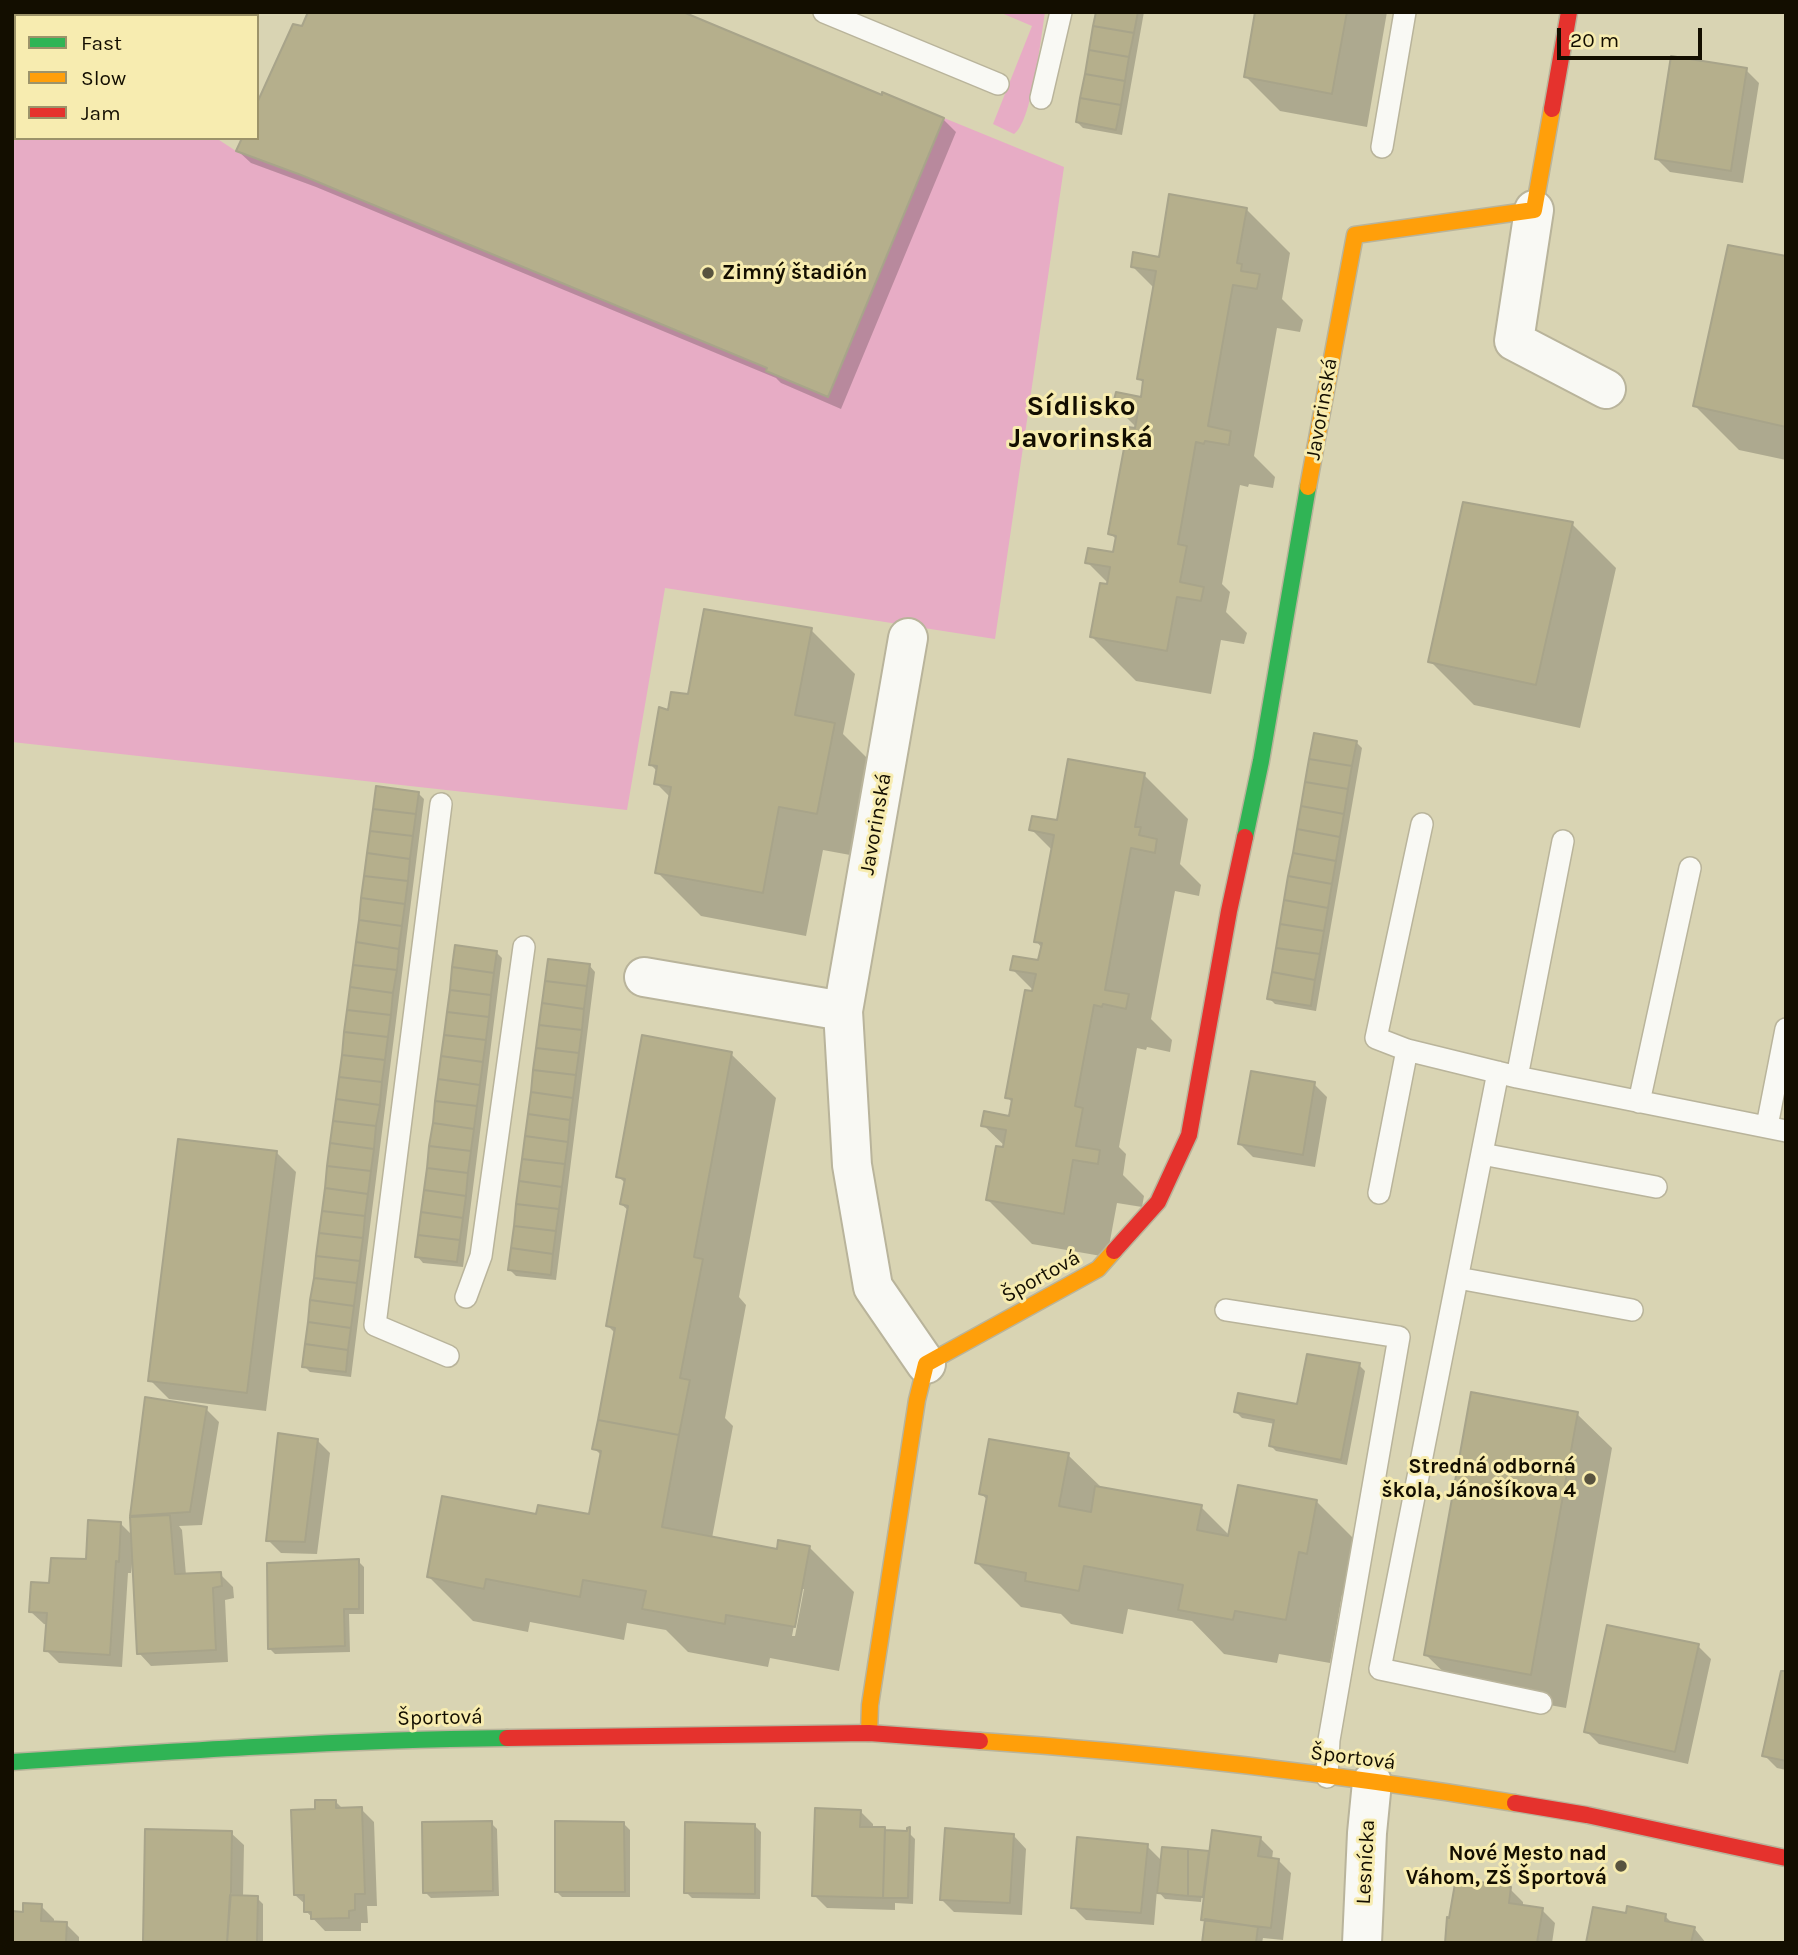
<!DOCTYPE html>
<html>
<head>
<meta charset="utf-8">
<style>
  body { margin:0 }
  #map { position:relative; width:1798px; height:1955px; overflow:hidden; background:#d9d4b3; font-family:Karla,sans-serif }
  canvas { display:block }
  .frame { position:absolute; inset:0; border:14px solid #130e00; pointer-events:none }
  .legend { position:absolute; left:14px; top:14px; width:245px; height:126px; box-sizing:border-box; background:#f7ecb0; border:2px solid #9c936a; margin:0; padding:9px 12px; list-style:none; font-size:21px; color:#130e00 }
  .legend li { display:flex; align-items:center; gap:14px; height:35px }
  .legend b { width:35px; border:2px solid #9c936a }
  .scale { position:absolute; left:1557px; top:28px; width:145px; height:32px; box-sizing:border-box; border:4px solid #130e00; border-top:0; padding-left:9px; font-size:21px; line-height:24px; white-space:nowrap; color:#130e00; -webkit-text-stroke:5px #f7ecb0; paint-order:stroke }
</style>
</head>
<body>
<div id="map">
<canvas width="1798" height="1955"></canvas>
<div class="frame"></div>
<ul class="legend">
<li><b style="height:9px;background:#30b455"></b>Fast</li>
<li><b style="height:9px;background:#ff9f0a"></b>Slow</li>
<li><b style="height:9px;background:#e5322d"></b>Jam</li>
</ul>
<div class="scale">20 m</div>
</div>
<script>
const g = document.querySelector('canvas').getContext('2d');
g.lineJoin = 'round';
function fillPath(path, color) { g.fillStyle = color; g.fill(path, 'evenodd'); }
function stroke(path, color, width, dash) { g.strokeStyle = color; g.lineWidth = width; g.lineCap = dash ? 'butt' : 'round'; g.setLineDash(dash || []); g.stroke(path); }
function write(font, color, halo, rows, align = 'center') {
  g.font = font + ' Karla,sans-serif'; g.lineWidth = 6; g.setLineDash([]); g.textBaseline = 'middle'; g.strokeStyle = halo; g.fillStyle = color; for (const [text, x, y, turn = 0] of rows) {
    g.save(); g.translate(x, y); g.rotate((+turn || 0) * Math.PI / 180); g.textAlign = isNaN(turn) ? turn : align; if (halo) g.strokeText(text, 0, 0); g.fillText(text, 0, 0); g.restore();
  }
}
fillPath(new Path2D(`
  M 12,12 L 228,12 L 228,16 L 16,16 L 16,29 L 12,29 Z
  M 999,12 L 1045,12 C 1041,36 1032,123 1014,134 L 993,124 L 1032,26 Z
  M 12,66 L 16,66 L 16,138 L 216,138 L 236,151 L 301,175 L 767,368 L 767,371 L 828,397 L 944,118 L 1064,167 L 995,639 L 665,588 L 627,810 L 12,742 Z`), '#e7acc5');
fillPath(new Path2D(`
  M 1098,12 L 1144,12 L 1122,135 L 1083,128 L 1077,122 Z
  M 1257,12 L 1387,12 L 1367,127 L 1280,111 L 1245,76 Z
  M 1746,70 L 1759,83 L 1743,183 L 1670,172 L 1657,159 Z
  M 883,98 L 943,119 L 956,132 L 841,409 L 781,383 L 776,378 L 316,187 L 251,163 L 238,151 L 257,138 Z
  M 1246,209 L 1290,253 L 1282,299 L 1303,320 L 1300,332 L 1277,328 L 1254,456 L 1275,477 L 1273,488 L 1249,484 L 1248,487 L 1240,485 L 1222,584 L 1230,592 L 1226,612 L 1247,633 L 1244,644 L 1221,640 L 1211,694 L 1136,681 L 1092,637 L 1111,586 L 1087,562 L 1114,554 L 1117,540 L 1110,533 L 1139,430 L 1115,406 L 1142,399 L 1145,384 L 1138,378 L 1154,288 L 1133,267 L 1160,259 Z
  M 1786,258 L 1786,460 L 1739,450 L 1695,406 Z
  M 1572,524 L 1616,568 L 1580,728 L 1474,705 L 1430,661 Z
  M 811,630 L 855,674 L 843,734 L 878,769 L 861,857 L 823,850 L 806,936 L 701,916 L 657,872 L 671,798 L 656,783 L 658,772 L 651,765 L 669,712 L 689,696 Z
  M 1356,742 L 1362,748 L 1316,1011 L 1275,1004 L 1269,998 Z
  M 1144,775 L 1188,819 L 1180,864 L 1201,885 L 1199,896 L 1175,891 L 1151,1019 L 1172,1040 L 1170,1052 L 1147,1047 L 1146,1050 L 1137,1048 L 1119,1147 L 1126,1154 L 1123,1175 L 1144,1196 L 1142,1207 L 1117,1203 L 1107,1257 L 1032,1244 L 988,1200 L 1008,1149 L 983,1125 L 1010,1118 L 1013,1103 L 1007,1097 L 1037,994 L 1012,969 L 1040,962 L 1042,948 L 1036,941 L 1053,851 L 1031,829 L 1059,822 Z
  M 418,793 L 424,799 L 351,1377 L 310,1372 L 304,1366 Z
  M 496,952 L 502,958 L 463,1267 L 423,1263 L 417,1256 Z
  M 589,965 L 595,972 L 556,1280 L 516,1276 L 510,1270 Z
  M 731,1054 L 776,1098 L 739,1297 L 746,1305 L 725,1418 L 733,1426 L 712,1538 L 778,1551 L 810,1548 L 854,1592 L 839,1671 L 770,1658 L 768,1667 L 688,1652 L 666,1630 L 627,1623 L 624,1640 L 530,1622 L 528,1632 L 473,1621 L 429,1577 L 538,1516 L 590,1516 L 602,1456 L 594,1448 L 616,1334 L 608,1326 L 629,1211 L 621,1204 L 626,1184 L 618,1176 ZM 801,1589 L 804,1589 L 795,1636 L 792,1636 Z
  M 1314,1084 L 1327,1097 L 1315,1167 L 1253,1157 L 1240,1144 Z
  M 276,1152 L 296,1172 L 266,1411 L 169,1399 L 150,1380 Z
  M 1359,1365 L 1365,1371 L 1347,1465 L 1276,1451 L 1270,1445 L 1275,1424 L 1242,1418 L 1236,1412 L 1299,1407 Z
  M 206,1409 L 219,1422 L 202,1525 L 179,1526 L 182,1530 L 186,1575 L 220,1574 L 233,1587 L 234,1598 L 225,1600 L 228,1662 L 151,1666 L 139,1653 L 134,1564 L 132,1564 L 131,1573 L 128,1573 L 122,1667 L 59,1663 L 46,1650 L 48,1625 L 44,1624 L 31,1612 L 50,1585 L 87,1561 L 121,1524 L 133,1536 L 135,1519 L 131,1515 Z
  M 1577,1414 L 1612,1448 L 1566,1708 L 1461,1689 L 1426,1655 Z
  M 317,1440 L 330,1453 L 317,1554 L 281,1553 L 268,1540 Z
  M 1068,1455 L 1103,1489 L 1201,1507 L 1230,1536 L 1316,1501 L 1360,1545 L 1351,1597 L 1342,1595 L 1330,1663 L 1279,1654 L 1277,1663 L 1224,1654 L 1192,1621 L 1128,1609 L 1123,1634 L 1071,1624 L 1061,1614 L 1021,1607 L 977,1563 L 988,1501 L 981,1493 Z
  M 358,1561 L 364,1567 L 364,1614 L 349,1614 L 350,1652 L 275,1654 L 269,1648 Z
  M 1698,1646 L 1711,1659 L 1688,1764 L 1599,1744 L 1586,1731 Z
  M 1786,1673 L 1786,1770 L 1777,1768 L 1764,1755 Z
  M 335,1801 L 343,1809 L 361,1809 L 374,1822 L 377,1906 L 367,1906 L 368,1923 L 361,1923 L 361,1931 L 325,1931 L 306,1911 L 306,1905 L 295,1895 L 317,1810 Z
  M 860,1811 L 873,1824 L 873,1829 L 884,1829 L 888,1832 L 909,1833 L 915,1839 L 913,1904 L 895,1903 L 895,1910 L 827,1908 L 814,1895 Z
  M 491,1823 L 497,1829 L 499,1896 L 431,1898 L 425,1892 Z
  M 624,1824 L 630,1830 L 630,1897 L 562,1897 L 556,1891 Z
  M 755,1826 L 761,1832 L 760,1899 L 692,1898 L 686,1892 Z
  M 231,1833 L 244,1845 L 243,1897 L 257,1898 L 263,1904 L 263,1943 L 228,1943 L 232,1898 L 232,1889 L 229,1889 L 225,1943 L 147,1943 L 145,1940 Z
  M 1014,1836 L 1026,1849 L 1022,1915 L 954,1912 L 941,1899 Z
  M 1260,1838 L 1273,1851 L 1272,1859 L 1278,1860 L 1291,1873 L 1283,1940 L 1263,1938 L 1262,1943 L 1204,1943 L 1206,1923 L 1202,1919 L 1210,1855 L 1207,1855 L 1201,1902 L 1165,1899 L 1157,1890 L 1154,1925 L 1086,1920 L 1073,1907 L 1147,1846 L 1162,1861 L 1164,1849 L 1211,1853 Z
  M 1510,1889 L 1523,1902 L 1523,1907 L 1542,1910 L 1555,1923 L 1552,1943 L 1446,1943 Z
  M 41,1906 L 54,1919 L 54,1923 L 66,1924 L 79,1937 L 79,1943 L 12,1943 L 25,1914 Z
  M 1628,1915 L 1665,1916 L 1674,1925 L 1694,1928 L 1706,1943 L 1588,1943 Z`), '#0003');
const building = new Path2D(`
  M 308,12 L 683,12 L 882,95 L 882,92 L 944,118 L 828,397 L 766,371 L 767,368 L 301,175 L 236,151 L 242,138 L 257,138 L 257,103 L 293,24 L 302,26 Z
  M 1096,12 L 1138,12 L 1134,33 L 1093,26 Z
  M 1255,12 L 1347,12 L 1332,94 L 1244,77 Z
  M 1093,26 L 1134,33 L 1129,57 L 1089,50 Z
  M 1089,50 L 1129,57 L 1125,81 L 1085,74 Z
  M 1671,56 L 1747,68 L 1731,171 L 1655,159 Z
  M 1085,74 L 1125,81 L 1121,105 L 1080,98 Z
  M 1080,98 L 1121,105 L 1116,130 L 1076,122 Z
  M 1169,194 L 1247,208 L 1237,263 L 1242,264 L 1241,271 L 1260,274 L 1257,289 L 1233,285 L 1208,426 L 1231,431 L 1229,445 L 1205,441 L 1204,444 L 1196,442 L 1178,544 L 1187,546 L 1180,582 L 1204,587 L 1201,601 L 1177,597 L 1167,651 L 1090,637 L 1100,583 L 1107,584 L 1110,567 L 1085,563 L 1088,548 L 1113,552 L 1116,536 L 1108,534 L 1128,427 L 1135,428 L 1138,411 L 1113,407 L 1114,400 L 1116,392 L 1141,397 L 1143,380 L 1137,379 L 1156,271 L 1131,267 L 1133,252 L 1159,257 Z
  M 1728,245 L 1786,256 L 1786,427 L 1693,406 Z
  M 1463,502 L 1573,522 L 1536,685 L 1428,662 Z
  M 704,609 L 812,628 L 795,715 L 835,723 L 817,814 L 779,807 L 763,893 L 655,873 L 671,787 L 654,784 L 657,766 L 649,765 L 659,707 L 668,710 L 671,692 L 688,694 Z
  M 1314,733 L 1357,741 L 1352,766 L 1309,759 Z
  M 1068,759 L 1145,773 L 1135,827 L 1141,827 L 1139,835 L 1157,839 L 1155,853 L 1131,848 L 1105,990 L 1129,994 L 1126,1009 L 1103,1004 L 1102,1007 L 1094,1005 L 1075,1106 L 1083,1108 L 1076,1146 L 1100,1150 L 1098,1164 L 1073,1160 L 1064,1214 L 986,1200 L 996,1146 L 1003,1147 L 1006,1130 L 981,1126 L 984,1111 L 1009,1116 L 1012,1099 L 1005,1098 L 1025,990 L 1032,991 L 1036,974 L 1010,970 L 1013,956 L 1038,960 L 1042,943 L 1034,942 L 1054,835 L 1029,830 L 1032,816 L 1057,820 Z
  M 1309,759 L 1352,766 L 1348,789 L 1305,782 Z
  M 1305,782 L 1348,789 L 1344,814 L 1301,806 Z
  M 376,786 L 419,792 L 416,814 L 373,809 Z
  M 1301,806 L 1344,814 L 1340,837 L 1297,829 Z
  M 373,809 L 416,814 L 413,836 L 370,831 Z
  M 1297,829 L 1340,837 L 1336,861 L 1293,853 Z
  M 370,831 L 413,836 L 410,859 L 367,853 Z
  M 367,853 L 410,859 L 408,881 L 364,876 Z
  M 1293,853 L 1336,861 L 1332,884 L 1288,876 Z
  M 364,876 L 408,881 L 405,904 L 361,898 Z
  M 1288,876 L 1332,884 L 1328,908 L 1284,900 Z
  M 361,898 L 405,904 L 402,926 L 359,920 Z
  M 1284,900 L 1328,908 L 1324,931 L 1280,924 Z
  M 359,920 L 402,926 L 399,949 L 356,942 Z
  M 1280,924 L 1324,931 L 1320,954 L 1276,948 Z
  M 356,942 L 399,949 L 397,970 L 353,965 Z
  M 455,945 L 497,951 L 494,973 L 452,967 Z
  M 1276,948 L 1320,954 L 1315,980 L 1272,972 Z
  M 548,959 L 590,964 L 587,986 L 545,981 Z
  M 353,965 L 397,970 L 393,993 L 350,987 Z
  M 452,967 L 494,973 L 491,995 L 450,990 Z
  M 1272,972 L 1315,980 L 1311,1006 L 1267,999 Z
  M 545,981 L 587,986 L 584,1009 L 542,1003 Z
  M 350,987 L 393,993 L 391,1015 L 347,1010 Z
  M 450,990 L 491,995 L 489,1017 L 447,1012 Z
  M 542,1003 L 584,1009 L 582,1030 L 539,1025 Z
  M 347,1010 L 391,1015 L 388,1037 L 344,1032 Z
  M 447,1012 L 489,1017 L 486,1040 L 444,1035 Z
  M 539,1025 L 582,1030 L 579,1053 L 536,1048 Z
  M 344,1032 L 388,1037 L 385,1060 L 342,1055 Z
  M 444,1035 L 486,1040 L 483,1062 L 441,1056 Z
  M 642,1035 L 732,1052 L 694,1257 L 703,1259 L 680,1378 L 690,1380 L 679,1435 L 598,1420 L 615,1328 L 606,1326 L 628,1206 L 620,1204 L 625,1179 L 616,1177 Z
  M 536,1048 L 579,1053 L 576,1075 L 533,1070 Z
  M 342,1055 L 385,1060 L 382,1082 L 339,1077 Z
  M 441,1056 L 483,1062 L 480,1085 L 438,1079 Z
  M 533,1070 L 576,1075 L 573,1098 L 531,1092 Z
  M 1251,1071 L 1315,1082 L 1303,1155 L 1238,1144 Z
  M 339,1077 L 382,1082 L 380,1105 L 336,1099 Z
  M 438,1079 L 480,1085 L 477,1106 L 435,1101 Z
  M 531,1092 L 573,1098 L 570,1120 L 528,1114 Z
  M 336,1099 L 380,1105 L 376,1126 L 333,1121 Z
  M 435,1101 L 477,1106 L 474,1129 L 433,1123 Z
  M 528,1114 L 570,1120 L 568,1142 L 525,1136 Z
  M 333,1121 L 376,1126 L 374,1149 L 330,1143 Z
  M 433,1123 L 474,1129 L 471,1151 L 429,1146 Z
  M 525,1136 L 568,1142 L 565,1164 L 522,1159 Z
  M 178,1139 L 277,1151 L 247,1393 L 148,1381 Z
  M 330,1143 L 374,1149 L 371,1171 L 327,1166 Z
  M 429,1146 L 471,1151 L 468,1173 L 427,1168 Z
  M 522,1159 L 565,1164 L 562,1187 L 519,1181 Z
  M 327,1166 L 371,1171 L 368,1194 L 325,1188 Z
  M 427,1168 L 468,1173 L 466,1196 L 424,1190 Z
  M 519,1181 L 562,1187 L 559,1209 L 516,1204 Z
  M 325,1188 L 368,1194 L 365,1216 L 322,1211 Z
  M 424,1190 L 466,1196 L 463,1218 L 421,1212 Z
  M 516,1204 L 559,1209 L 556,1231 L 514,1226 Z
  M 322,1211 L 365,1216 L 363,1238 L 319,1233 Z
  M 421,1212 L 463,1218 L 460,1240 L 418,1235 Z
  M 514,1226 L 556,1231 L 553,1254 L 511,1248 Z
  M 319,1233 L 363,1238 L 360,1261 L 316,1256 Z
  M 418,1235 L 460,1240 L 457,1262 L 415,1257 Z
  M 511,1248 L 553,1254 L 551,1275 L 508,1270 Z
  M 316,1256 L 360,1261 L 357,1283 L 314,1278 Z
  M 314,1278 L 357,1283 L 354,1306 L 310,1300 Z
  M 310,1300 L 354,1306 L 351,1328 L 308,1322 Z
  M 308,1322 L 351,1328 L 348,1350 L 305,1344 Z
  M 305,1344 L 348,1350 L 346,1372 L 302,1367 Z
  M 1307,1354 L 1360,1363 L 1341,1460 L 1269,1446 L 1274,1420 L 1234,1412 L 1238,1393 L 1297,1404 Z
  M 1471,1392 L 1578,1412 L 1531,1675 L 1424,1655 Z
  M 145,1397 L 207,1407 L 190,1512 L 130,1516 Z
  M 598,1420 L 679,1435 L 662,1527 L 777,1549 L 778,1540 L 810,1546 L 795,1627 L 726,1615 L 725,1624 L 642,1609 L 646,1591 L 583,1580 L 580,1597 L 486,1579 L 484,1589 L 427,1577 L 442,1496 L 536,1514 L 538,1505 L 589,1514 L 601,1451 L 592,1449 Z
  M 278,1433 L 318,1439 L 305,1542 L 266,1541 Z
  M 989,1439 L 1069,1453 L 1059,1506 L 1091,1512 L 1095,1486 L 1202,1505 L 1197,1530 L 1228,1536 L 1238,1485 L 1317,1500 L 1307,1554 L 1299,1552 L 1286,1620 L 1235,1611 L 1233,1620 L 1178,1610 L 1183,1585 L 1084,1566 L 1079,1591 L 1025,1581 L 1026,1573 L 975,1563 L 987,1496 L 979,1494 Z
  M 170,1515 L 175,1574 L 221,1572 L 222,1586 L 213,1588 L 216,1650 L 137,1654 L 130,1517 Z
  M 88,1520 L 121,1522 L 119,1562 L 116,1561 L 110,1655 L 44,1651 L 47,1613 L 29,1612 L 31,1582 L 49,1583 L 51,1558 L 86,1559 Z
  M 359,1559 L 359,1609 L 344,1609 L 345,1646 L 268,1649 L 267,1563 Z
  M 1607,1625 L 1699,1644 L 1675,1752 L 1584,1732 Z
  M 1781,1671 L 1786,1671 L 1786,1761 L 1762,1756 Z
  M 315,1800 L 336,1800 L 336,1808 L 362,1807 L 365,1894 L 355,1894 L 355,1910 L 349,1911 L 349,1918 L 311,1919 L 311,1912 L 304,1912 L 304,1895 L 294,1895 L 291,1810 L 315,1809 Z
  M 815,1808 L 861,1810 L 860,1827 L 885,1827 L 883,1898 L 812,1896 Z
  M 492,1821 L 493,1891 L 423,1893 L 422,1822 Z
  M 555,1821 L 624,1822 L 625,1892 L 555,1892 Z
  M 685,1822 L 755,1824 L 755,1894 L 684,1893 Z
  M 910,1827 L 908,1898 L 883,1898 L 885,1830 L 907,1831 L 907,1828 Z
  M 945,1828 L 1014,1834 L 1010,1903 L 940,1900 Z
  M 145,1829 L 232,1831 L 231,1892 L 227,1943 L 143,1941 Z
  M 1212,1830 L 1261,1837 L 1258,1856 L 1279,1859 L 1271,1928 L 1201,1920 Z
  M 1077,1837 L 1148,1844 L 1141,1913 L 1071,1908 Z
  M 1162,1847 L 1188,1849 L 1188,1896 L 1157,1893 Z
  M 1188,1849 L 1209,1851 L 1203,1897 L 1188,1896 Z
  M 1456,1878 L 1511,1887 L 1509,1903 L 1543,1908 L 1537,1943 L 1445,1943 L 1447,1917 L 1449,1918 Z
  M 230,1895 L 258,1896 L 257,1943 L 227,1943 Z
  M 23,1903 L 42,1904 L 41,1921 L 67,1922 L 66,1943 L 12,1943 L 12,1911 L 23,1912 Z
  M 1627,1906 L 1666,1914 L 1665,1921 L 1695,1927 L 1691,1943 L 1586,1943 L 1593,1907 L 1626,1913 Z
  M 1205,1919 L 1258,1927 L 1256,1943 L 1202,1943 Z`);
fillPath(building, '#b5af8c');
stroke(building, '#a8a48a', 2);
const lane = new Path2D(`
  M 824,12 L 998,84
  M 245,16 L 246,12
  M 1041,98 L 1061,12
  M 1382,147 L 1405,12
  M 441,804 L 375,1325 L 448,1356
  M 1422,824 L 1376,1038 L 1407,1050 L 1517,1077 L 1786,1131
  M 1498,1072 L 1380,1669 L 1541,1703
  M 1517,1077 L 1563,841
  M 1639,1102 L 1690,868
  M 1767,1126 L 1786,1029
  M 1482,1154 L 1656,1187
  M 1379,1193 L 1407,1050
  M 1458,1278 L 1632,1310
  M 466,1297 L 481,1256 L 524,947
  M 1226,1310 L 1399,1337 L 1329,1740 L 1327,1777`);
const street = new Path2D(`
  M 1534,210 L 1514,341 L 1606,389
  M 908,638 L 843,1011 L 852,1165 L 873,1287 L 926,1364
  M 644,977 L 843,1011
  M 1362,1943 L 1367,1833 L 1372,1782`);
const fast = new Path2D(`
  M 1245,837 L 1261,761 L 1308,487
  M 12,1762 C 177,1751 342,1740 507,1738`);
const slow = new Path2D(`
  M 1308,487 L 1355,235 L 1534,210 L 1552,109
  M 869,1733 L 870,1705 L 917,1400 L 926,1364 L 1098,1269 L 1114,1251
  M 980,1741 C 1159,1753 1338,1774 1515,1803`);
const jam = new Path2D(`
  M 1552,109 L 1569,12
  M 1114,1251 L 1158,1202 L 1189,1135 L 1229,911 L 1245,837
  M 507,1738 L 869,1733 L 980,1741
  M 1515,1803 L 1587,1815 L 1786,1858`);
stroke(lane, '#b9b49b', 24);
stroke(street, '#b9b49b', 42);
stroke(fast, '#b9b49b', 19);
stroke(slow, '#b9b49b', 19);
stroke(jam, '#b9b49b', 19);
stroke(lane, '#f9f9f4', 21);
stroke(street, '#f9f9f4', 38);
stroke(fast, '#30b455', 16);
stroke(slow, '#ff9f0a', 16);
stroke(jam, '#e5322d', 16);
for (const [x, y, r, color] of [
  [708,273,7,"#58533f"],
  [1590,1479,7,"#58533f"],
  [1621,1866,7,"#58533f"]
]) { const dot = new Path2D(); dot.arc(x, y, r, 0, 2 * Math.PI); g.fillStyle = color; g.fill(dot); stroke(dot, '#f7ecb0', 2.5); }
write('bold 21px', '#130e00', '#f7ecb0', [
  ["Zimný štadión",722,273,"left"],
  ["Stredná odborná",1576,1467],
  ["škola, Jánošíkova 4",1576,1491],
  ["Nové Mesto nad",1607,1854],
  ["Váhom, ZŠ Športová",1607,1878]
], 'right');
write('21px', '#130e00', '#f7ecb0', [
  ["Javorinská",1322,409,-80],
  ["Javorinská",876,824,-80],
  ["Športová",1041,1277,-29],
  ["Športová",440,1718,-1],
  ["Športová",1353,1758,7],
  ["Lesnícka",1366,1862,-87]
]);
write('bold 28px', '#130e00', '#f7ecb0', [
  ["Sídlisko",1081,407],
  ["Javorinská",1081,439]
]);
</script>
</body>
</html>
